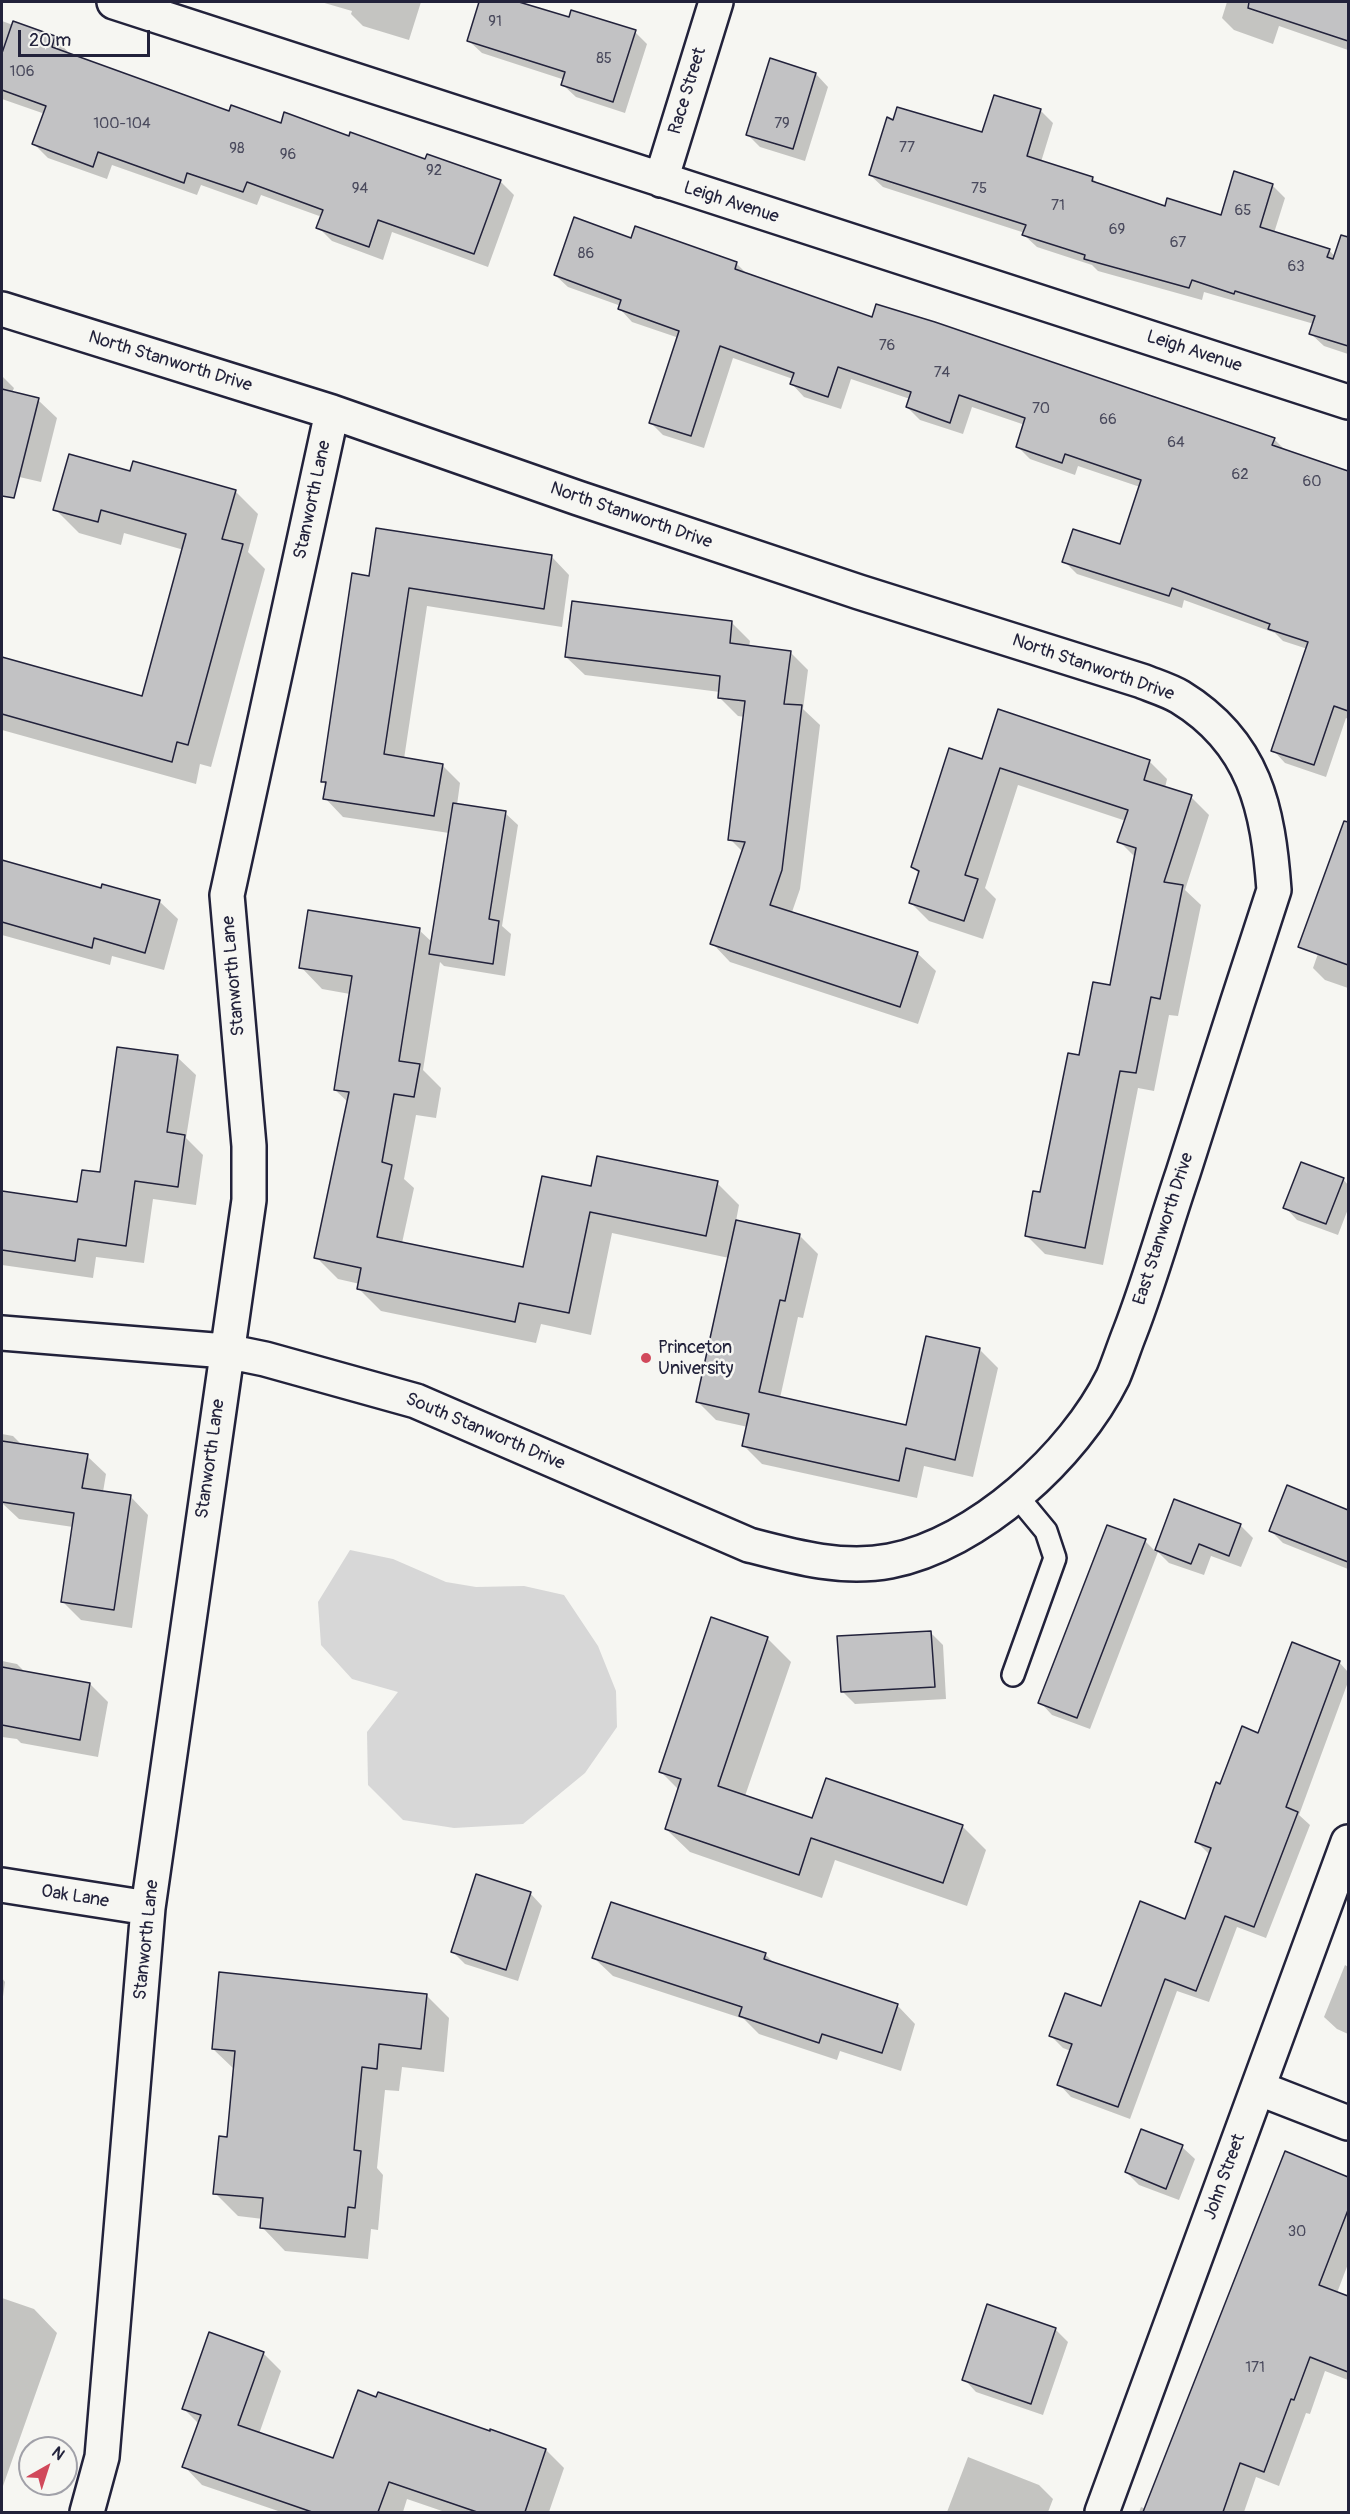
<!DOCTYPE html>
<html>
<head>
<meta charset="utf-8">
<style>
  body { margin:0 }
  #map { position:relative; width:1350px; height:2514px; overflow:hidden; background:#f6f6f2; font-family:Pangolin,sans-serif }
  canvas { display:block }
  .frame { position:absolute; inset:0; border:3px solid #22223b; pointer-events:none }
  .north { position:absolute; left:18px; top:2436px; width:60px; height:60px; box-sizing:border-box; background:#f6f6f2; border:2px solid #a1a1a9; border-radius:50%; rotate:39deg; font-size:16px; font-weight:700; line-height:24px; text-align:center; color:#22223b }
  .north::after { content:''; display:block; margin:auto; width:21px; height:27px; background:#d1495b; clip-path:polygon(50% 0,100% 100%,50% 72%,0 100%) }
  .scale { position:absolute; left:18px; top:30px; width:132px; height:27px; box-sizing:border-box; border:3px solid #22223b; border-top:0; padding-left:8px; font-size:18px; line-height:21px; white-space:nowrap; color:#22223b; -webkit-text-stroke:4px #f6f6f2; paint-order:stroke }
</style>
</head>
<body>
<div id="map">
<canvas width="1350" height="2514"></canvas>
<div class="frame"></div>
<div class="north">N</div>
<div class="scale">20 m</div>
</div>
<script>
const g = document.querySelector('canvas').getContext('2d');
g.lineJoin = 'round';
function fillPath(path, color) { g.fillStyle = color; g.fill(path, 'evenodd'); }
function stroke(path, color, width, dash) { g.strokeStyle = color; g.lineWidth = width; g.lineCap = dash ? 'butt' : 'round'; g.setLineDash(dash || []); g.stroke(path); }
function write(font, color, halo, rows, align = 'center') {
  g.font = font + ' Pangolin,sans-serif'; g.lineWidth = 5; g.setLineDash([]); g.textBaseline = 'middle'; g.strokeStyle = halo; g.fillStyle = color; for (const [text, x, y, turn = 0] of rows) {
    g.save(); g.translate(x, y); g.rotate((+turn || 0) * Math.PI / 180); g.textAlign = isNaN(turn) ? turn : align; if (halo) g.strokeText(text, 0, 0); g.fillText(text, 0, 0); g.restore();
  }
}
fillPath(new Path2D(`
  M 350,1550 L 393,1559 L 446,1582 L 476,1587 L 524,1586 L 564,1595 L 598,1646 L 616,1691 L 617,1727 L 585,1773 L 523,1824 L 454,1828 L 403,1820 L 368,1785 L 367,1732 L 398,1692 L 352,1679 L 321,1645 L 318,1602 Z`), '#d7d7d7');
fillPath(new Path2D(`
  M 321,2 L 421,2 L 409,40 L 363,26 L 351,14 L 352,11 Z
  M 476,2 L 514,2 L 570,19 L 635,32 L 647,44 L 625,113 L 576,97 L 563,85 L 565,80 L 482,53 L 469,41 L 480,3 Z
  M 1227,2 L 1348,2 L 1348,50 L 1279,26 L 1273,44 L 1234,30 L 1222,18 Z
  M 2,21 L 13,25 L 14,23 L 55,38 L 68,52 L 67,54 L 229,112 L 350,138 L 500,181 L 514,195 L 488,267 L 392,232 L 383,260 L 332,241 L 318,227 L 322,217 L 261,195 L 257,205 L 201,185 L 197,195 L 112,165 L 107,179 L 48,158 L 34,144 L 45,114 L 2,99 Z
  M 771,60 L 816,74 L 828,87 L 805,161 L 760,147 L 748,135 Z
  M 995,97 L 1041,111 L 1053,123 L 1041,162 L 1092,178 L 1100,186 L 1166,207 L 1222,217 L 1272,185 L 1285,198 L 1274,233 L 1329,250 L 1341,263 L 1348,266 L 1348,354 L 1324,346 L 1311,334 L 1314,324 L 1204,292 L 1202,300 L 1098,271 L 1092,265 L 1037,247 L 1024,235 L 1025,233 L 883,187 L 870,175 L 983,134 Z
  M 632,240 L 736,263 L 749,276 L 873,319 L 1274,439 L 1287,452 L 1348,473 L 1348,563 L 1320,653 L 1283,641 L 1275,633 L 1184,600 L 1182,608 L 1077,574 L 1064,561 L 1121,546 L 1140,487 L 1078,466 L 1075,475 L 1030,459 L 1017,446 L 1025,425 L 972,407 L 963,434 L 920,420 L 907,407 L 910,399 L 851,379 L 841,409 L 804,397 L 792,384 L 793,379 L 733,358 L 704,448 L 663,435 L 650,422 L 679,338 L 632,322 L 620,309 L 621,306 L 568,287 L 555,275 Z
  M 2,376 L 14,388 L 12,393 L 38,400 L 57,418 L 41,482 L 2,473 Z
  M 131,473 L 235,491 L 258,514 L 248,552 L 265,569 L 211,767 L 200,764 L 196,784 L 2,730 L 2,658 L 143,697 L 184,550 L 124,533 L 121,545 L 79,533 L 55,509 Z
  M 551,556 L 569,575 L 562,627 L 427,606 L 404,759 L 442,765 L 460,783 L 457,805 L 505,813 L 518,825 L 502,926 L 511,934 L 505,976 L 444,966 L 440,962 L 423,1070 L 441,1088 L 436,1118 L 416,1115 L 404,1179 L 414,1188 L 402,1243 L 524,1269 L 592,1188 L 717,1183 L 739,1205 L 736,1221 L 799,1235 L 818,1254 L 803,1318 L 798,1317 L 780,1398 L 907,1426 L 979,1349 L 998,1368 L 973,1477 L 924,1466 L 917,1498 L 762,1464 L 744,1446 L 748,1427 L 716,1420 L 697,1401 L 729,1258 L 612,1233 L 591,1335 L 541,1324 L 536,1343 L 381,1311 L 359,1289 L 360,1284 L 338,1279 L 316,1257 L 348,1102 L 335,1090 L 350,994 L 322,989 L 301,967 L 419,930 L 433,943 L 449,833 L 343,817 L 325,798 L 327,786 L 322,781 L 370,578 Z
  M 732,623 L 750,641 L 749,647 L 790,652 L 808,670 L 803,709 L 820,725 L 800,889 L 792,912 L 917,953 L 936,971 L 918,1024 L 730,962 L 712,943 L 743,852 L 730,839 L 745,717 L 738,716 L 719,697 L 720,692 L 585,675 L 566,657 Z
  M 1306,652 L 1348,666 L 1348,719 L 1346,718 L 1326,777 L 1285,763 L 1273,750 Z
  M 983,761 L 1149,761 L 1167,779 L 1165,788 L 1191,797 L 1209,815 L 1185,890 L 1201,905 L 1178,1016 L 1169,1015 L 1154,1091 L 1138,1088 L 1103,1265 L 1045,1254 L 1026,1235 L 1042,1194 L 1080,1056 L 1111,986 L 1136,858 L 1119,841 L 1126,821 L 1018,785 L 985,888 L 996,899 L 983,939 L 929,921 L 910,902 L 920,874 L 912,867 Z
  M 2,862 L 102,890 L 159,901 L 178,919 L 164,970 L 112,956 L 110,965 L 2,935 Z
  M 1348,868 L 1348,988 L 1325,980 L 1313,968 Z
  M 177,1057 L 196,1075 L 186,1138 L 203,1155 L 196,1205 L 153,1199 L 144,1263 L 96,1257 L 93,1278 L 2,1265 L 2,1192 L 79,1204 L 102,1174 Z
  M 1343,1179 L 1348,1185 L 1348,1209 L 1338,1235 L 1297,1220 L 1285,1207 Z
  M 2,1434 L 13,1436 L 23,1446 L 87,1456 L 106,1474 L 103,1492 L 130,1496 L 148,1515 L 132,1628 L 81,1620 L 62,1601 L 73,1527 L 19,1519 L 2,1503 Z
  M 1288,1487 L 1348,1511 L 1348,1569 L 1283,1543 L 1271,1531 Z
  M 1174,1501 L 1240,1525 L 1253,1538 L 1241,1567 L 1211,1556 L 1204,1575 L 1169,1563 L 1158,1552 L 1090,1729 L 1052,1715 L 1040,1702 L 1145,1541 L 1156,1552 Z
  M 931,1633 L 943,1645 L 946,1699 L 855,1704 L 842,1691 Z
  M 767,1638 L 791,1662 L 745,1796 L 813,1820 L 962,1826 L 986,1850 L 967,1906 L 835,1860 L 822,1898 L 690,1852 L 666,1829 L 679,1790 L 660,1771 Z
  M 2,1661 L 17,1664 L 26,1673 L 90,1684 L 108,1702 L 98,1757 L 21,1743 L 17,1739 L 2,1737 Z
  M 1339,1662 L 1348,1672 L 1348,1682 L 1299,1815 L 1310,1825 L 1266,1938 L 1237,1927 L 1209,2002 L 1177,1991 L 1130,2119 L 1071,2097 L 1059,2084 L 1071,2051 L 1063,2048 L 1051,2036 L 1102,2008 L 1186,1921 L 1210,1855 L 1197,1842 L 1259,1735 Z
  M 530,1893 L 542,1906 L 518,1981 L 465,1964 L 453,1952 Z
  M 765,1954 L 776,1965 L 897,2005 L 915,2024 L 901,2071 L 840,2051 L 837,2060 L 759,2034 L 744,2019 L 613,1976 L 594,1958 Z
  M 1345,1965 L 1348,1967 L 1348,2034 L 1337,2029 L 1324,2017 Z
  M 2,1978 L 5,1982 L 2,2004 Z
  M 426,1995 L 449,2018 L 444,2072 L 402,2067 L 399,2091 L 385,2090 L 377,2168 L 383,2175 L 378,2230 L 371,2229 L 368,2259 L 285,2251 L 262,2227 L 263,2219 L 238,2216 L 215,2193 L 228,2138 L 235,2070 L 213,2049 Z
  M 1142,2131 L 1182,2147 L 1195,2159 L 1179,2200 L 1139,2185 L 1126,2172 Z
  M 1285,2153 L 1348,2178 L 1348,2264 L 1337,2293 L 1348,2297 L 1348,2380 L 1325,2371 L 1310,2414 L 1306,2413 L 1279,2486 L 1256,2477 L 1244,2512 L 1139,2512 L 1141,2507 L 1146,2509 Z
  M 2,2298 L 34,2309 L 57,2333 L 3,2486 L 2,2486 Z
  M 1055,2329 L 1068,2342 L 1043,2415 L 976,2392 L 964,2379 Z
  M 263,2353 L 281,2371 L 259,2434 L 334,2460 L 546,2450 L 564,2468 L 549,2512 L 445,2512 L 407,2499 L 403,2512 L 281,2512 L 202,2485 L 184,2466 L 199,2424 L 183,2408 Z
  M 968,2457 L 1039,2485 L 1053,2499 L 1048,2512 L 947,2512 Z`), '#0003');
const building = new Path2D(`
  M 479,2 L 519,2 L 569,17 L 571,10 L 636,30 L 613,102 L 561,85 L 565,72 L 467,41 Z
  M 1249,2 L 1348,2 L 1348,41 L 1248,8 Z
  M 13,21 L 55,36 L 52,47 L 229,111 L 231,105 L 281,123 L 284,112 L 349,136 L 350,132 L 425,159 L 427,154 L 501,180 L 474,254 L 378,220 L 369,247 L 316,228 L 323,210 L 247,182 L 243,192 L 187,173 L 184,183 L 98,152 L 93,167 L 32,144 L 46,106 L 2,90 L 2,53 Z
  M 770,58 L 816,73 L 793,149 L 746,135 Z
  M 994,95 L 1041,109 L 1027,156 L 1093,177 L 1092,181 L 1165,206 L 1167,198 L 1221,215 L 1234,171 L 1273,184 L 1260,227 L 1330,249 L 1327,257 L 1333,259 L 1341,235 L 1348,237 L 1348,346 L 1309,334 L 1315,316 L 1235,291 L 1234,294 L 1192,280 L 1189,288 L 1084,259 L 1085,255 L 1022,235 L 1026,225 L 869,175 L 887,117 L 893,120 L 897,107 L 982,132 Z
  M 574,217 L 631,238 L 635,226 L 737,262 L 735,269 L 872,317 L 876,304 L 935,322 L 1275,438 L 1272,445 L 1348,471 L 1348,711 L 1334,706 L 1314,765 L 1271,751 L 1308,642 L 1268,629 L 1270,624 L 1172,588 L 1169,596 L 1062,562 L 1073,529 L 1120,544 L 1141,480 L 1065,454 L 1062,463 L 1016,447 L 1025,418 L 959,395 L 950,423 L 906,407 L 911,392 L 838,367 L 828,397 L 790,384 L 794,373 L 720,346 L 691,436 L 649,423 L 679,331 L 618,309 L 621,300 L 554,275 Z
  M 2,389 L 39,398 L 14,498 L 2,496 Z
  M 69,454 L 130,471 L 133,461 L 236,490 L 222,539 L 243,544 L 188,745 L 177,742 L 172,762 L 2,714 L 2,657 L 142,696 L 186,534 L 101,510 L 98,522 L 53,510 Z
  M 376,528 L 552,555 L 544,609 L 409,588 L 384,754 L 443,764 L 434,816 L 323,799 L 326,782 L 321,782 L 352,573 L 369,576 Z
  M 572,601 L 732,621 L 730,643 L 791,651 L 784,704 L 802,705 L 782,870 L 770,905 L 918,952 L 900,1007 L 710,944 L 745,842 L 728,840 L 745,701 L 718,698 L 720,676 L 565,657 Z
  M 998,709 L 1150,760 L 1144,780 L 1192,795 L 1164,882 L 1183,885 L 1160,999 L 1151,997 L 1136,1073 L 1120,1071 L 1085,1248 L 1025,1236 L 1033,1191 L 1040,1192 L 1068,1053 L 1079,1055 L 1093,982 L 1110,985 L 1136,848 L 1117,842 L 1128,810 L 1000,768 L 965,875 L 978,879 L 964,921 L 909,903 L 919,871 L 911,867 L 949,748 L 982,759 Z
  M 453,803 L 506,811 L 489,919 L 499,921 L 493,964 L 429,954 Z
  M 1344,821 L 1348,822 L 1348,965 L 1298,947 Z
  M 2,860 L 101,888 L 102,884 L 160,900 L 145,953 L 94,938 L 92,948 L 2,922 Z
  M 308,910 L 420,928 L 399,1061 L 420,1064 L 414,1097 L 394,1094 L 382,1162 L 392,1165 L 377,1237 L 523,1267 L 542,1176 L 591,1186 L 597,1156 L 718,1181 L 706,1236 L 590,1212 L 569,1313 L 519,1303 L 515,1322 L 357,1289 L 361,1268 L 314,1258 L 349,1092 L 334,1090 L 352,976 L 299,968 Z
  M 117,1047 L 178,1055 L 167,1132 L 185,1135 L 178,1187 L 135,1181 L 126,1246 L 78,1239 L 75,1261 L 2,1250 L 2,1191 L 77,1202 L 82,1170 L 100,1172 Z
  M 1301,1162 L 1344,1178 L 1326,1224 L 1283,1208 Z
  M 736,1220 L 800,1234 L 785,1301 L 780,1300 L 759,1392 L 906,1425 L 926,1336 L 980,1348 L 955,1460 L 906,1448 L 899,1481 L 742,1446 L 749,1414 L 696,1402 Z
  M 2,1441 L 88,1454 L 82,1488 L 131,1495 L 114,1610 L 61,1602 L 74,1513 L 2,1502 Z
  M 1287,1485 L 1348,1510 L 1348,1562 L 1269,1531 Z
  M 1174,1499 L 1241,1524 L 1229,1556 L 1199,1544 L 1191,1564 L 1155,1550 Z
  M 1107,1525 L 1146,1539 L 1077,1718 L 1038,1703 Z
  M 711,1617 L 768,1637 L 718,1786 L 812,1818 L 826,1778 L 963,1825 L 943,1883 L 811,1838 L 799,1875 L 665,1829 L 681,1779 L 659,1772 Z
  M 931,1631 L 935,1687 L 841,1692 L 837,1636 Z
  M 1292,1642 L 1340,1661 L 1286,1807 L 1298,1812 L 1254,1927 L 1225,1916 L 1196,1991 L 1165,1979 L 1118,2107 L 1057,2085 L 1072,2044 L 1049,2036 L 1065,1993 L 1101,2006 L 1140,1901 L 1185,1919 L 1211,1848 L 1195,1842 L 1216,1782 L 1220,1784 L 1242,1726 L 1258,1733 Z
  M 2,1667 L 90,1683 L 80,1740 L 2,1725 Z
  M 476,1874 L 531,1892 L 506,1970 L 451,1952 Z
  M 611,1902 L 766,1953 L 764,1959 L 898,2004 L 882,2053 L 822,2034 L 819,2043 L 739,2016 L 742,2007 L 592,1958 Z
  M 219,1972 L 427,1994 L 421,2049 L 379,2044 L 377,2069 L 362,2067 L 354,2150 L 361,2151 L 355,2208 L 348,2207 L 345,2237 L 260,2228 L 263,2198 L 213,2194 L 219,2136 L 227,2137 L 235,2051 L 212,2049 Z
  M 1141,2129 L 1183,2145 L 1166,2189 L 1125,2172 Z
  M 1285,2151 L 1348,2177 L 1348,2210 L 1319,2285 L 1348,2296 L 1348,2372 L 1310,2357 L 1294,2400 L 1291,2399 L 1264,2472 L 1240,2463 L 1223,2512 L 1143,2512 Z
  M 987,2304 L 1056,2328 L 1031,2404 L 962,2380 Z
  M 209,2332 L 264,2352 L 238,2425 L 333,2458 L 358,2390 L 376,2397 L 378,2392 L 490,2431 L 490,2429 L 546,2449 L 525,2512 L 477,2512 L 389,2482 L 378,2512 L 312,2512 L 182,2467 L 201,2415 L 182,2409 Z`);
fillPath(building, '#c2c2c4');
stroke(building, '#22223b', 1.5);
const lane = new Path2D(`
  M 1013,1675 L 1055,1558 L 1046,1531 L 1017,1496`);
const street = new Path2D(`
  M 114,2 L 1348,402
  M 661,180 L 716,2
  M 2,309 L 332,412 L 578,498 L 859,592 L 1142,681 C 1154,686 1168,690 1180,697 C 1255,743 1268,809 1274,890 C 1243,984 1213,1079 1183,1173 C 1165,1226 1150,1280 1130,1332 C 1124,1347 1119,1363 1113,1377 C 1074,1456 978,1544 890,1561 C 842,1570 795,1557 749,1545 L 416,1401 L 265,1359 L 226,1351 L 2,1333
  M 2,1885 L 148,1908
  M 1258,2088 L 1348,2123
  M 87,2512 L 102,2457 L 148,1908 L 249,1200 L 249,1146 L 227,895 L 332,412
  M 1102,2512 L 1348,1842`);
stroke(lane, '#22223b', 26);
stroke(street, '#22223b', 38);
stroke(lane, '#f6f6f2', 21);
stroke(street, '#f6f6f2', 33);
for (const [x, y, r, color] of [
  [646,1358,6,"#d1495b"]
]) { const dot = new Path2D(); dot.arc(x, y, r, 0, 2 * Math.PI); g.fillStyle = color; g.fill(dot); stroke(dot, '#f6f6f2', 2); }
write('15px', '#4a4a5d', null, [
  ["91",495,22],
  ["85",604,59],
  ["106",22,72],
  ["100-104",122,124],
  ["79",782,124],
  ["77",907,148],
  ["98",237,149],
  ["96",288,155],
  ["92",434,171],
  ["94",360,189],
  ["75",979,189],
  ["71",1058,206],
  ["65",1243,211],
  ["69",1117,230],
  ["67",1178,243],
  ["86",586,254],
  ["63",1296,267],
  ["76",887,346],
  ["74",942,373],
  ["70",1041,409],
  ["66",1108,420],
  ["64",1176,443],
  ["62",1240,475],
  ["60",1312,482],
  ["30",1297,2232],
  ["171",1255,2368]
]);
write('18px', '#22223b', '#f6f6f2', [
  ["Race Street",688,91,-73],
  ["Leigh Avenue",731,203,18],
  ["Leigh Avenue",1194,352,18],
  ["North Stanworth Drive",170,362,17],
  ["Stanworth Lane",313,500,-78],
  ["North Stanworth Drive",631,516,19],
  ["North Stanworth Drive",1093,668,19],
  ["Stanworth Lane",234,976,-95],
  ["East Stanworth Drive",1164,1229,-72],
  ["South Stanworth Drive",485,1432,23],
  ["Stanworth Lane",211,1459,-82],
  ["Oak Lane",75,1897,9],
  ["Stanworth Lane",147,1940,-84],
  ["John Street",1225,2177,-70]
]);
write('18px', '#22223b', '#f6f6f2', [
  ["Princeton",658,1348],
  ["University",658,1369]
], 'left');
</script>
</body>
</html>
